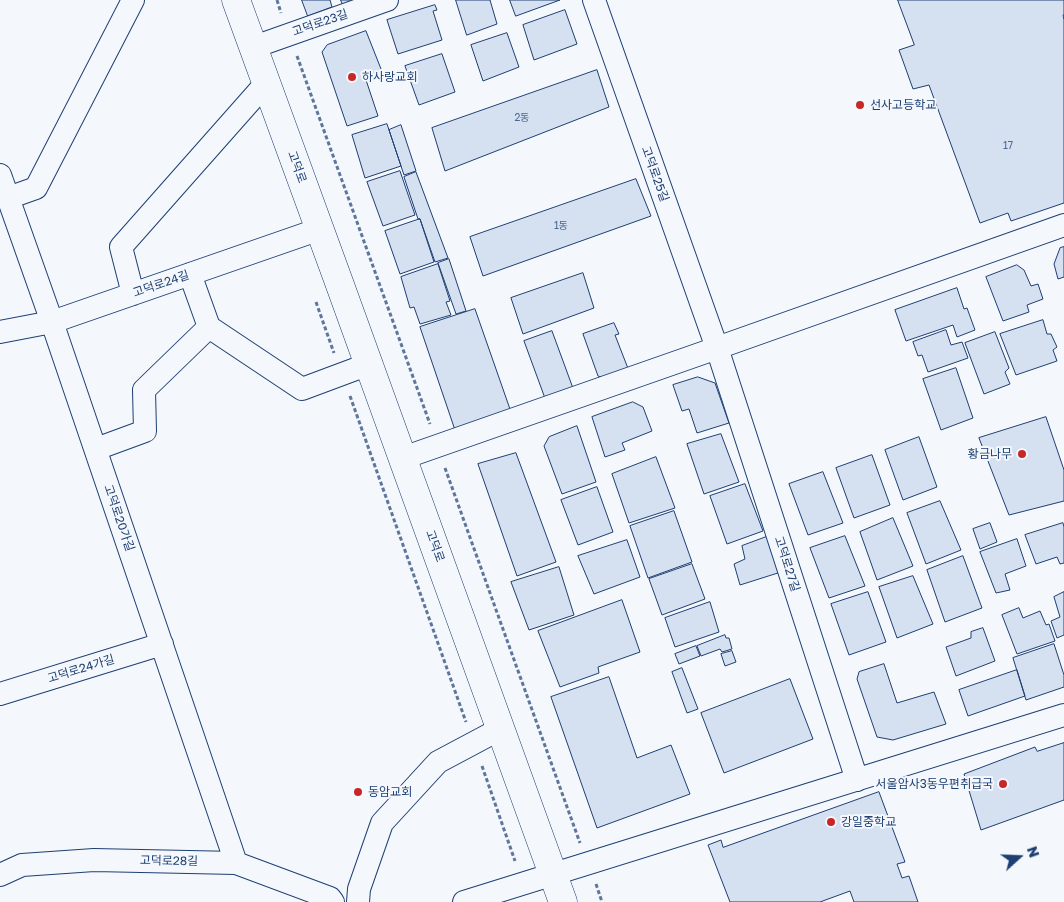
<!DOCTYPE html>
<html>
<head>
<meta charset="utf-8">
<style>
  body { margin:0 }
  #map { position:relative; width:1064px; height:902px; overflow:hidden; background:#f4f7fb; font-family:"Golos Text",sans-serif }
  canvas { display:block }
  .north { position:absolute; left:994px; top:832px; width:50px; height:50px; -webkit-text-stroke:4px #f4f7fb; paint-order:stroke; rotate:70deg; font-size:14px; font-weight:700; line-height:20px; text-align:center; color:#1d3f73 }
  .north::after { content:''; display:block; margin:auto; width:18px; height:22px; background:#1d3f73; clip-path:polygon(50% 0,100% 100%,50% 72%,0 100%) }
</style>
</head>
<body>
<div id="map">
<canvas width="1064" height="902"></canvas>
<div class="north">N</div>
</div>
<script>
const g = document.querySelector('canvas').getContext('2d');
g.lineJoin = 'round';
function fillPath(path, color) { g.fillStyle = color; g.fill(path, 'evenodd'); }
function stroke(path, color, width, dash) { g.strokeStyle = color; g.lineWidth = width; g.lineCap = dash ? 'butt' : 'round'; g.setLineDash(dash || []); g.stroke(path); }
function write(font, color, halo, rows, align = 'center') {
  g.font = font + ' "Golos Text","Noto Sans KR",sans-serif'; g.lineWidth = 4; g.setLineDash([]); g.textBaseline = 'middle'; g.strokeStyle = halo; g.fillStyle = color; for (const [text, x, y, turn = 0] of rows) {
    g.save(); g.translate(x, y); g.rotate((+turn || 0) * Math.PI / 180); g.textAlign = isNaN(turn) ? turn : align; if (halo) g.strokeText(text, 0, 0); g.fillText(text, 0, 0); g.restore();
  }
}
const building = new Path2D(`
  M 302,0 L 330,0 L 332,7 L 308,16 Z
  M 341,0 L 357,0 L 343,5 Z
  M 456,0 L 490,0 L 497,24 L 467,35 Z
  M 510,0 L 560,0 L 516,16 Z
  M 898,0 L 1064,0 L 1064,15 L 1063,15 L 1064,20 L 1064,203 L 1011,221 L 1008,213 L 980,223 L 929,85 L 913,89 L 899,50 L 914,45 Z
  M 435,5 L 437,10 L 433,11 L 442,40 L 398,54 L 387,20 Z
  M 565,10 L 577,44 L 534,60 L 523,25 Z
  M 366,31 L 383,74 L 366,80 L 378,116 L 347,126 L 322,52 L 327,45 Z
  M 507,33 L 519,67 L 483,81 L 471,45 Z
  M 442,54 L 455,92 L 419,105 L 405,66 Z
  M 597,70 L 609,107 L 445,171 L 432,128 Z
  M 387,124 L 401,166 L 365,178 L 352,135 Z
  M 401,125 L 416,171 L 404,175 L 389,130 Z
  M 400,171 L 415,215 L 383,226 L 367,182 Z
  M 416,172 L 448,258 L 435,262 L 420,219 L 418,219 L 404,177 Z
  M 636,179 L 651,216 L 483,276 L 470,237 Z
  M 420,219 L 434,262 L 400,274 L 385,231 Z
  M 1064,247 L 1064,277 L 1058,279 L 1054,264 L 1060,248 Z
  M 449,259 L 466,311 L 456,314 L 438,263 Z
  M 438,264 L 450,301 L 446,302 L 451,315 L 420,324 L 414,307 L 410,308 L 401,277 Z
  M 1017,265 L 1024,270 L 1031,286 L 1038,284 L 1043,299 L 1027,305 L 1029,312 L 1003,321 L 986,277 Z
  M 583,273 L 594,308 L 523,334 L 511,298 Z
  M 957,288 L 964,309 L 967,308 L 975,330 L 957,337 L 953,325 L 906,341 L 895,310 Z
  M 475,309 L 511,412 L 456,433 L 420,327 Z
  M 1043,320 L 1047,334 L 1051,334 L 1057,347 L 1053,350 L 1057,361 L 1016,375 L 1000,334 Z
  M 614,323 L 619,334 L 615,335 L 629,371 L 605,379 L 598,376 L 583,334 Z
  M 946,330 L 951,345 L 962,342 L 968,358 L 928,372 L 922,355 L 918,356 L 913,342 Z
  M 552,331 L 574,391 L 546,401 L 524,341 Z
  M 995,332 L 1009,368 L 1005,372 L 1010,384 L 984,394 L 965,343 Z
  M 956,368 L 973,418 L 941,430 L 923,379 Z
  M 698,377 L 715,383 L 729,423 L 697,433 L 689,409 L 682,411 L 673,385 Z
  M 633,402 L 643,407 L 652,431 L 622,443 L 625,450 L 605,457 L 592,417 Z
  M 1046,417 L 1064,470 L 1064,501 L 1009,515 L 979,438 Z
  M 577,426 L 596,482 L 562,494 L 544,446 L 549,437 Z
  M 721,434 L 739,482 L 704,494 L 687,444 Z
  M 919,437 L 937,487 L 903,500 L 885,450 Z
  M 516,453 L 556,562 L 517,576 L 478,464 Z
  M 872,455 L 890,505 L 854,518 L 836,468 Z
  M 656,457 L 675,508 L 629,523 L 612,474 Z
  M 823,472 L 843,523 L 808,535 L 789,484 Z
  M 745,484 L 763,531 L 727,544 L 710,496 Z
  M 597,487 L 613,532 L 578,545 L 561,500 Z
  M 940,501 L 961,550 L 926,564 L 907,513 Z
  M 674,511 L 692,562 L 648,578 L 630,526 Z
  M 893,518 L 913,566 L 877,580 L 860,532 Z
  M 990,523 L 997,542 L 980,549 L 973,529 Z
  M 1063,523 L 1064,527 L 1064,563 L 1060,564 L 1057,557 L 1036,564 L 1025,535 Z
  M 769,536 L 781,572 L 740,585 L 734,564 L 745,559 L 742,546 Z
  M 845,536 L 865,586 L 829,598 L 810,548 Z
  M 1017,539 L 1026,566 L 1005,574 L 1010,590 L 996,593 L 980,552 Z
  M 627,540 L 640,577 L 594,594 L 578,556 Z
  M 963,556 L 982,608 L 945,622 L 927,570 Z
  M 692,564 L 705,599 L 662,615 L 649,579 Z
  M 559,567 L 574,615 L 529,630 L 511,582 Z
  M 913,576 L 933,624 L 897,638 L 879,587 Z
  M 868,592 L 886,642 L 849,655 L 831,604 Z
  M 1064,592 L 1064,635 L 1057,638 L 1051,621 L 1060,617 L 1054,597 Z
  M 622,600 L 640,652 L 598,667 L 599,673 L 560,687 L 538,631 Z
  M 710,602 L 719,632 L 675,647 L 665,618 Z
  M 1019,608 L 1023,618 L 1040,611 L 1046,625 L 1049,624 L 1055,641 L 1017,654 L 1002,615 Z
  M 983,628 L 995,661 L 956,676 L 946,647 L 971,638 L 971,632 Z
  M 725,635 L 726,638 L 729,638 L 732,649 L 722,652 L 720,649 L 701,656 L 697,646 Z
  M 1054,644 L 1064,675 L 1064,687 L 1026,700 L 1013,658 Z
  M 696,646 L 700,656 L 679,664 L 675,654 Z
  M 732,651 L 736,662 L 725,666 L 721,654 Z
  M 884,664 L 897,703 L 934,692 L 946,724 L 893,740 L 877,737 L 857,679 L 859,672 Z
  M 682,668 L 698,709 L 687,713 L 672,672 Z
  M 1017,670 L 1025,696 L 968,716 L 959,690 Z
  M 609,677 L 637,758 L 671,745 L 690,794 L 597,828 L 551,697 Z
  M 790,679 L 813,739 L 724,773 L 701,713 Z
  M 1064,743 L 1064,800 L 981,830 L 964,774 L 1035,747 L 1037,751 Z
  M 879,792 L 905,862 L 897,864 L 902,878 L 909,876 L 918,902 L 854,902 L 850,891 L 820,902 L 730,902 L 708,845 L 721,840 L 723,847 Z`);
fillPath(building, '#d5e0f0');
stroke(building, '#1d3f73', 1);
const street = new Path2D(`
  M 594,0 L 717,348 L 857,780
  M 254,47 L 387,0
  M 0,175 L 52,322 L 236,863
  M 8,198 L 36,188 L 133,0
  M 190,274 L 209,327 L 302,389 L 369,364
  M 133,294 L 121,247 L 267,82
  M 0,332 L 52,322 L 320,229
  M 96,449 L 145,431 L 144,390 L 209,327
  M 403,458 L 717,348 L 1064,225
  M 0,694 L 162,644
  M 0,875 L 22,865 L 94,860 L 236,863 L 330,898 L 333,902
  M 358,902 L 359,889 L 382,823 L 438,762 L 500,729
  M 464,902 L 1064,715`);
const secondary = new Path2D(`
  M 236,0 L 340,285 L 563,902`);
stroke(street, '#1d3f73', 24);
stroke(secondary, '#1d3f73', 29);
stroke(new Path2D(`
  M 277,0 L 281,13
  M 297,56 L 430,424
  M 316,302 L 334,353
  M 350,396 L 466,722
  M 445,468 L 580,843
  M 482,766 L 515,861
  M 596,884 L 602,902`), '#5e769c', 3, [4, 2.5]);
stroke(street, '#f4f7fb', 22);
stroke(secondary, '#f4f7fb', 28);
for (const [x, y, r, color] of [
  [352,77,5,"#c62828"],
  [860,105,5,"#c62828"],
  [1022,454,5,"#c62828"],
  [1003,784,5,"#c62828"],
  [358,792,5,"#c62828"],
  [831,822,5,"#c62828"]
]) { const dot = new Path2D(); dot.arc(x, y, r, 0, 2 * Math.PI); g.fillStyle = color; g.fill(dot); stroke(dot, '#f4f7fb', 2); }
write('10px', '#4b6792', null, [
  ["2동",522,118],
  ["17",1008,146],
  ["1동",561,226]
]);
write('12px', '#1d3f73', '#f4f7fb', [
  ["고덕로23길",320,23,-19],
  ["고덕로",297,167,70],
  ["고덕로25길",655,174,70],
  ["고덕로24길",161,284,-19],
  ["고덕로20가길",119,518,71],
  ["고덕로",435,546,70],
  ["고덕로27길",787,564,72],
  ["고덕로24가길",81,669,-17],
  ["고덕로28길",169,861,1]
]);
write('12px', '#1d3f73', '#f4f7fb', [
  ["하사랑교회",362,77],
  ["선사고등학교",870,105],
  ["황금나무",1012,454,"right"],
  ["서울암사3동우편취급국",993,784,"right"],
  ["동암교회",368,792],
  ["강일중학교",841,822]
], 'left');
</script>
</body>
</html>
